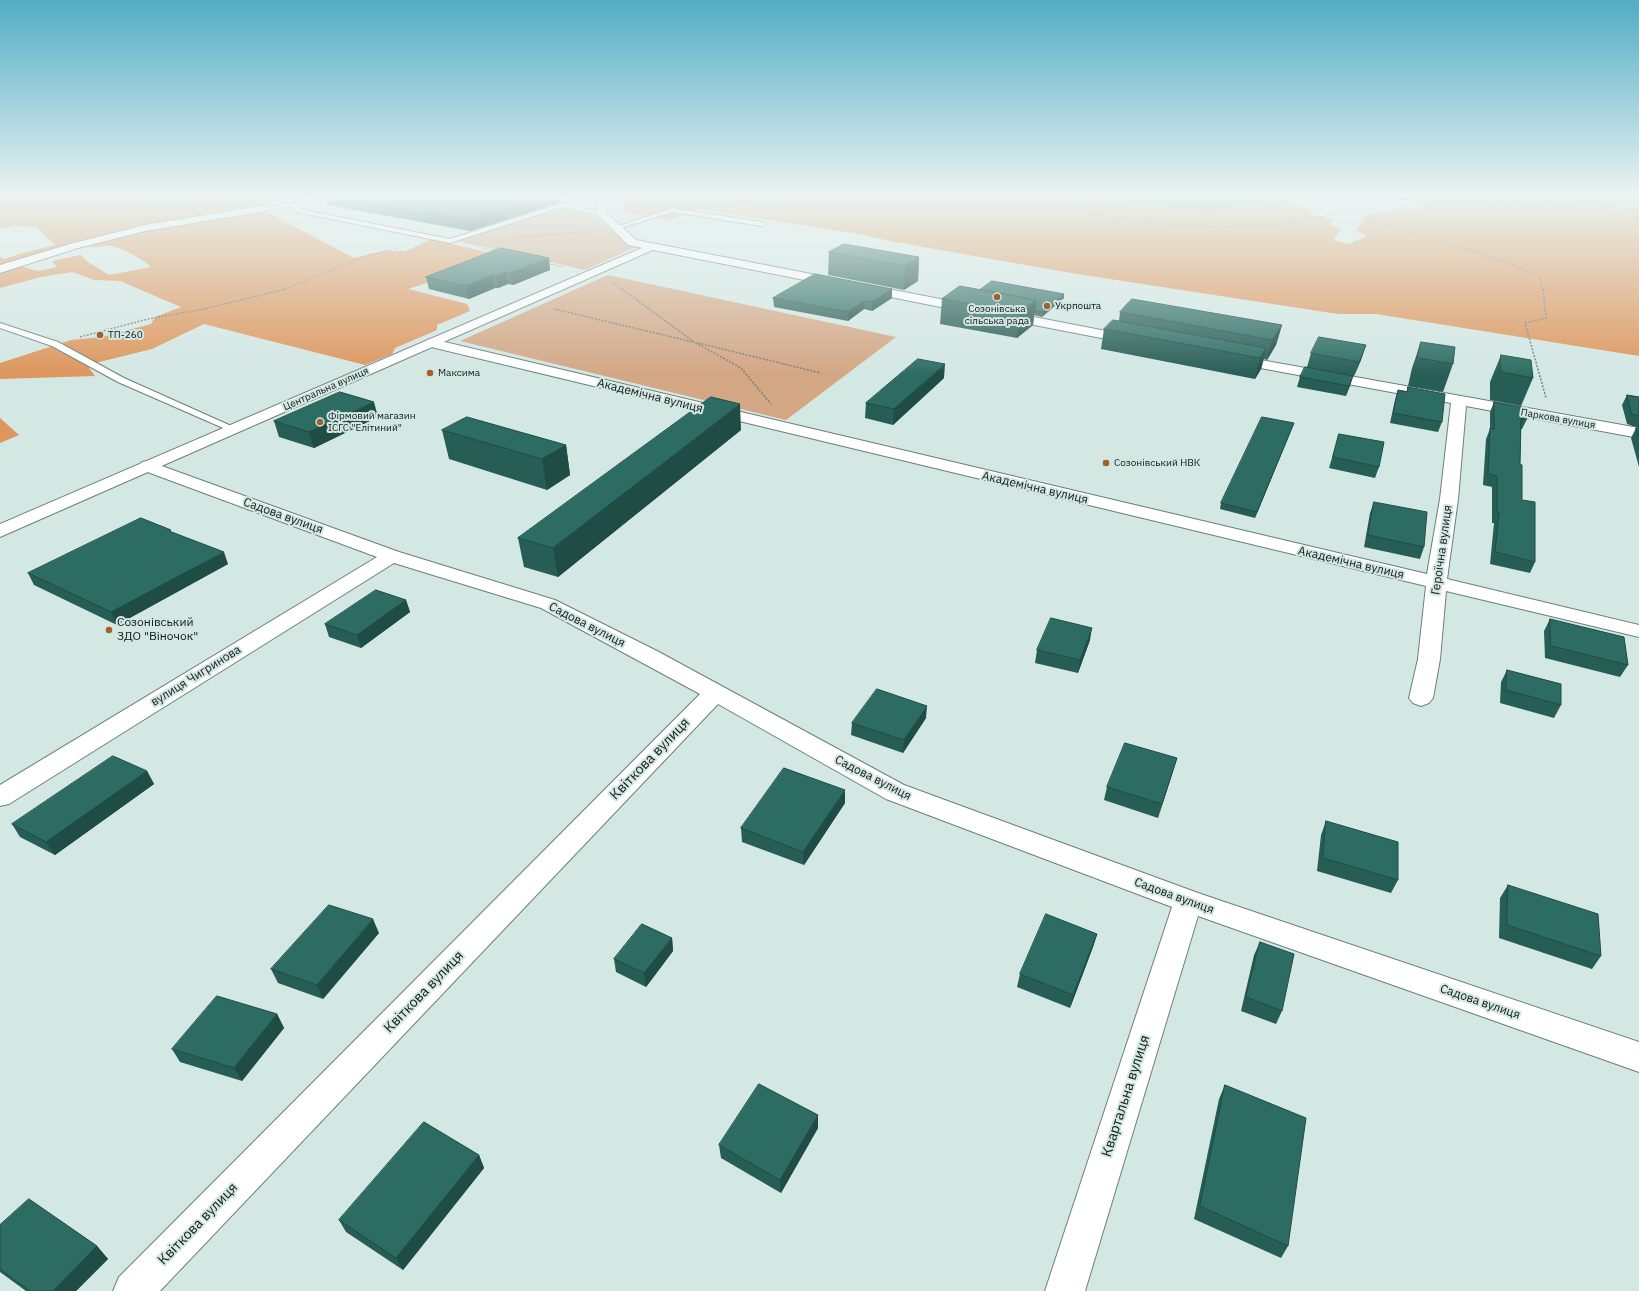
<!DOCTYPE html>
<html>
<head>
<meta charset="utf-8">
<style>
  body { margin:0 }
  canvas { display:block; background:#d3e7e3 }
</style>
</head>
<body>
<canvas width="1639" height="1291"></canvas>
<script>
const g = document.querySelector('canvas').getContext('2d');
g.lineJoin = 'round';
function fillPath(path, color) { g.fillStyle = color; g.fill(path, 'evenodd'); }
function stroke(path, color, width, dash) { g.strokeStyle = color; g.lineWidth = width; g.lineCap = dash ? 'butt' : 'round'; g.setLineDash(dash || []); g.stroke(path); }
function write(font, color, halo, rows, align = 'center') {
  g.font = font + ' "IBM Plex Sans",sans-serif'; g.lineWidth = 4; g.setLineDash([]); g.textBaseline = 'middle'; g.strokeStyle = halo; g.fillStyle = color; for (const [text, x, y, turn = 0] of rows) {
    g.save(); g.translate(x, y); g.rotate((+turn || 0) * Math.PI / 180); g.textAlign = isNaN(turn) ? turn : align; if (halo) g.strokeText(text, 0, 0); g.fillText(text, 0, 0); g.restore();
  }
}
fillPath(new Path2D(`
  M 1639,199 L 1639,215 L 1614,210 L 1610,205 Z
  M 564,208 L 595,216 L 626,243 L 638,246 L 585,270 L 457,241 L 510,222 Z
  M 608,275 L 896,337 L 786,420 L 460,341 Z`), '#d3a684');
fillPath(new Path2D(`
  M 0,195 L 299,195 L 257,207 L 164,223 L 77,241 L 0,265 L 0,257 L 4,259 L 26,252 L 55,245 L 36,227 L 14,226 L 0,229 Z
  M 626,195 L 1090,195 L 1116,201 L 1242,206 L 1283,202 L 1308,208 L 1313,215 L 1333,220 L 1330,224 L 1341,230 L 1333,240 L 1349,244 L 1367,236 L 1355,230 L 1363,222 L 1366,214 L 1420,208 L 1428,202 L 1517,203 L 1540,202 L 1566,196 L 1589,198 L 1614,195 L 1639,195 L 1639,199 L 1611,205 L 1614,210 L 1639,215 L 1639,356 L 1376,314 L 1338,314 L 1077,274 L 895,242 L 853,233 L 699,209 L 668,220 L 622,212 Z
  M 263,210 L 354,258 L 384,251 L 406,251 L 432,239 L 506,257 L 408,289 L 467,304 L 470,311 L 437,325 L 437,330 L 395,348 L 392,354 L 365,365 L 204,324 L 152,349 L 87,365 L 95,376 L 0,379 L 0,363 L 71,340 L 102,337 L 151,324 L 155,317 L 181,307 L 120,281 L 94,280 L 72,272 L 41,277 L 0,288 L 0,272 L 20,266 L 38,271 L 57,267 L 52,261 L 81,255 L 88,262 L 109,275 L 151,267 C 141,258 122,247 108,246 C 100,245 95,250 87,245 L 148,229 Z
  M 0,418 L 19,435 L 0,443 Z`), '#dd965d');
const water = new Path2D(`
  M 1090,195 L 1614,195 L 1589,198 L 1566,196 L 1540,202 L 1517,203 L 1319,197 L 1209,208 L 1152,205 Z`);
fillPath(water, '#10a18f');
stroke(water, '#11786b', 1);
const service = new Path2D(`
  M 310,195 L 317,195 L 300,205 L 299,209 L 450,239 L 562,203 L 604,213 L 601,215 L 562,207 L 450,243 L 296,212 L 293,210 L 294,206 L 261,211 L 258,209 L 296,202 Z
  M 672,208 L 762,222 L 765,224 L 762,226 L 672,212 L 618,229 L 613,228 Z
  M 0,323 L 58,342 L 124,378 L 238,429 L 233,432 L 230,431 L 118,382 L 52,346 L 0,328 Z`);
const minor = new Path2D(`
  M 599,195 L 609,195 L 606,212 L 636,240 L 971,305 L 977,309 L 971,313 L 628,245 L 596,213 Z
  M 261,206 L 265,207 L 266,209 L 265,211 L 145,231 L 78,248 L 0,273 L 0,265 L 70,244 L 145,225 Z
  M 1003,311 L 1132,336 L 1137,337 L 1139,340 L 1137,343 L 1132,344 L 998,318 L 996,315 L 998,312 Z
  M 432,339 L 1427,574 L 1440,499 L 1451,403 L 1233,363 L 1228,362 L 1226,359 L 1228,356 L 1233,355 L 1639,428 L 1639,438 L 1466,406 L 1458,499 L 1447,579 L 1639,625 L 1639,637 L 1446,591 L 1440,659 L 1433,698 L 1429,703 L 1421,706 L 1413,703 L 1409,698 L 1418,659 L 1426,586 L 427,346 L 425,343 L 427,340 Z
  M 148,461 L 399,552 L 555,600 L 657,651 L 904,785 L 1198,893 L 1639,1042 L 1639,1072 L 1198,916 L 1085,1291 L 1045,1291 L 1172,907 L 886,799 L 718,704 L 160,1291 L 113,1291 L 119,1277 L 700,694 L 541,608 L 394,563 L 9,804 L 0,806 L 0,785 L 377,557 L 142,470 L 139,466 L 142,462 Z`);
const tertiary = new Path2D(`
  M 651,244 L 657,247 L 655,249 L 0,537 L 0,524 Z`);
stroke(service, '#6d7f7b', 2);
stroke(minor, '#6d7f7b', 2);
stroke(tertiary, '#6d7f7b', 2);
stroke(new Path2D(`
  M 1065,195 L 1084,202 L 1080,206 L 1099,216 L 1149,223 L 1218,228 L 1270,226 L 1337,214 L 1418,206 L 1568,205 L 1589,202 L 1639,212
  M 738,203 L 766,195
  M 1355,213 C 1382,228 1409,233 1438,241 C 1473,250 1506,262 1539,276 L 1543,290
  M 519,237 L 595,231
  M 482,248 L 497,252
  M 546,263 L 563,267
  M 613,282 L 623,290
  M 283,290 L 369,255 L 398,248`), '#73807d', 1, [1.5, 1]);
stroke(new Path2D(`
  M 622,289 L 694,342 L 741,368 L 771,404
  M 1543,289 L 1546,318 L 1525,323 L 1546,398
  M 554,309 L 693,342
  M 80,337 L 148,319 L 204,309 L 286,289
  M 698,343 L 821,373`), '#73807d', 1.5, [2, 1.5]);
fillPath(service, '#fff');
fillPath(minor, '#fff');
fillPath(tertiary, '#fff');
fillPath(new Path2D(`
  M 325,195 L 560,195 L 561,202 L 470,231 L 328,205 Z
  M 829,252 L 919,257 L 918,281 L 904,290 L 828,275 Z
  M 549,258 L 550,270 L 513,285 L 508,284 L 498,288 L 495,288 L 469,299 L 429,289 L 426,277 Z
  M 892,289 L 892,298 L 872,311 L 864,309 L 848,321 L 774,307 L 773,298 Z
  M 980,290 L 1064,298 L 1042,317 L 1034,315 L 1033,325 L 1017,338 L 940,324 L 942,299 Z
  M 1120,312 L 1282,325 L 1276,345 L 1267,360 L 1264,359 L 1261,369 L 1255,379 L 1101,349 L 1104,329 L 1119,321 Z
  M 1421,342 L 1453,364 L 1443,392 L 1408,386 L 1412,368 Z
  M 1366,345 L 1361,360 L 1354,376 L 1316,369 L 1353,376 L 1346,396 L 1297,387 L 1300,377 L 1307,367 L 1311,353 Z
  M 1501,355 L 1533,378 L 1521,406 L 1490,400 L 1490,382 Z
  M 944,378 L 893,425 L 865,418 L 866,403 Z
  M 1408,387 L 1442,422 L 1438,432 L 1390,423 L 1395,400 L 1398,390 L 1407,391 Z
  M 1627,395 L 1639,397 L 1639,428 L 1627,424 L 1622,405 Z
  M 1494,402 L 1527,419 L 1522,429 L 1521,429 L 1520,464 L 1522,500 L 1535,562 L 1530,573 L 1490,564 L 1494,523 L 1492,523 L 1492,487 L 1483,485 L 1486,439 L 1490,429 L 1490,412 Z
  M 378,417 L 314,448 L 279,437 L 274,421 Z
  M 1294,423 L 1292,428 L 1255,518 L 1220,509 L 1221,503 Z
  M 1636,428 L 1639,428 L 1639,467 L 1631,438 Z
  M 442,430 L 566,445 L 570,475 L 547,490 L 449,459 Z
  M 741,430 L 558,577 L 524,567 L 518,538 Z
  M 1339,434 L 1379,467 L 1375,478 L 1329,468 Z
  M 1374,502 L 1424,547 L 1420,559 L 1364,547 L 1370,513 Z
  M 228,564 L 117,625 L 34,585 L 28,573 Z
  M 406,600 L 410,612 L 361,648 L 329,637 L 325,624 Z
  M 1550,619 L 1628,665 L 1620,677 L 1545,658 L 1544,631 Z
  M 1090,640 L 1078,673 L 1035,663 L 1037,650 Z
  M 1507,670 L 1561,705 L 1554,718 L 1500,703 L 1501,682 Z
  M 926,718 L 903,753 L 851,735 L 852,723 Z
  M 1177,758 L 1173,771 L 1158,818 L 1104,800 L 1107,787 Z
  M 147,771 L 154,784 L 55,855 L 20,837 L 12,824 Z
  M 845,803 L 804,865 L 742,842 L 741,828 Z
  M 1326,821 L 1398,880 L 1391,893 L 1317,871 L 1321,835 Z
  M 1508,885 L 1601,956 L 1592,969 L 1499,938 L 1500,898 Z
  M 379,933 L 323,999 L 278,983 L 271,969 Z
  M 1097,934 L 1093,947 L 1070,1008 L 1017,987 L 1020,974 Z
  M 672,938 L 673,951 L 646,987 L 616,972 L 614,959 Z
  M 1260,942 L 1282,1011 L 1276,1024 L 1241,1011 L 1254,955 Z
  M 277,1014 L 284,1028 L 242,1081 L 180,1062 L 172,1049 Z
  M 1225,1085 L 1288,1246 L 1281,1258 L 1194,1219 L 1219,1099 Z
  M 818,1128 L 781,1193 L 721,1158 L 719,1145 Z
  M 479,1155 L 484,1168 L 403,1270 L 346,1232 L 339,1220 Z
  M 0,1225 L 97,1246 L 108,1259 L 76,1291 L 26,1291 L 0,1272 Z`), '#265d54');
fillPath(new Path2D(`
  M 549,195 L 560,195 L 561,202 L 470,231 L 468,220 Z
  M 919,257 L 918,281 L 904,290 L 905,266 Z
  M 549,258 L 550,270 L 513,285 L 510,273 Z
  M 506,272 L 508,284 L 498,288 L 496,276 Z
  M 493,275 L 495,288 L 469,299 L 466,286 Z
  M 892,289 L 892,298 L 872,311 L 872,302 Z
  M 1064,294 L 1064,298 L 1042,317 L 1043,312 Z
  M 1036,300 L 1033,325 L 1017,338 L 1020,313 Z
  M 864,301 L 864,309 L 848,321 L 848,312 Z
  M 1282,325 L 1276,345 L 1267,360 L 1272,340 Z
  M 1366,345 L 1361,360 L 1354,376 L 1359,362 Z
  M 1266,348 L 1261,369 L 1255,379 L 1260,358 Z
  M 945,364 L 944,378 L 893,425 L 894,409 Z
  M 1353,376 L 1350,386 L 1346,396 L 1349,386 Z
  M 374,402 L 378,417 L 314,448 L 309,432 Z
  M 740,404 L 741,430 L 558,577 L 553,548 Z
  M 1294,423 L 1292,428 L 1255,518 L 1257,512 Z
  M 566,445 L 570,475 L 547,490 L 542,459 Z
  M 224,552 L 228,564 L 117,625 L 111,612 Z
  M 406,600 L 410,612 L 361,648 L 357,635 Z
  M 1092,628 L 1090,640 L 1078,673 L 1080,660 Z
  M 927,706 L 926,718 L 903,753 L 904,740 Z
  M 1177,758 L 1173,771 L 1158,818 L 1162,804 Z
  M 147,771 L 154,784 L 55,855 L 46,842 Z
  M 845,790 L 845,803 L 804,865 L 803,852 Z
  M 373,919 L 379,933 L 323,999 L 317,985 Z
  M 1097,934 L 1093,947 L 1070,1008 L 1073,995 Z
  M 672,938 L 673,951 L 646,987 L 644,973 Z
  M 277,1014 L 284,1028 L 242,1081 L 234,1068 Z
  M 818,1115 L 818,1128 L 781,1193 L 780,1180 Z
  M 479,1155 L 484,1168 L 403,1270 L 396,1258 Z
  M 97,1246 L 108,1259 L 76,1291 L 53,1291 Z`), '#1f4c45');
const building = new Path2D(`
  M 325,195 L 549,195 L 468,220 Z
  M 844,244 L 919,257 L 905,266 L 829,252 Z
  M 501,248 L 549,258 L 510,273 L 506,272 L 496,276 L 493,275 L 466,286 L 426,277 Z
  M 815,274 L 892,289 L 872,302 L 864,301 L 848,312 L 773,298 Z
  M 992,281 L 1064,294 L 1043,312 L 1035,311 L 1036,300 L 980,290 Z
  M 960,286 L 1036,300 L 1020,313 L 942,299 Z
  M 1132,299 L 1282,325 L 1272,340 L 1120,312 Z
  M 1113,320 L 1266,348 L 1260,358 L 1104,329 Z
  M 1319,337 L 1366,345 L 1359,362 L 1311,353 Z
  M 1421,342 L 1455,347 L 1453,364 L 1417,358 Z
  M 1501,355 L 1531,360 L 1533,378 L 1501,372 Z
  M 918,359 L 945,364 L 894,409 L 866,403 Z
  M 1305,367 L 1353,376 L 1349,386 L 1300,377 Z
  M 1408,387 L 1445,394 L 1442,422 L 1393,413 L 1398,390 L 1407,392 Z
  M 340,392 L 374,402 L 309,432 L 274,421 Z
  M 1627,395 L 1639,397 L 1639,416 L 1632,414 Z
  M 711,397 L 740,404 L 553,548 L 518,538 Z
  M 1494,402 L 1526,408 L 1527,419 L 1521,418 L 1520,464 L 1522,465 L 1522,500 L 1535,502 L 1535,562 L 1495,552 L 1499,512 L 1497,511 L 1497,476 L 1488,474 L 1490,428 L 1494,429 Z
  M 467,417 L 566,445 L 542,459 L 442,430 Z
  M 1262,417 L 1294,423 L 1257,512 L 1221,503 Z
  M 1636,428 L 1639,428 L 1639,437 Z
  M 1339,434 L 1384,442 L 1379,467 L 1333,457 Z
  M 1374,502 L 1427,512 L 1424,547 L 1368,535 Z
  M 141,518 L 171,530 L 169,531 L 224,552 L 111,612 L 28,573 Z
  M 376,590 L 406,600 L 357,635 L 325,624 Z
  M 1051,618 L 1092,628 L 1080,660 L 1037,650 Z
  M 1550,619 L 1624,637 L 1628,665 L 1551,646 Z
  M 1507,670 L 1561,684 L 1561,705 L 1506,690 Z
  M 877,689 L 927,706 L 904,740 L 852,723 Z
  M 1125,743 L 1177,758 L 1162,804 L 1107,787 Z
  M 113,756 L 147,771 L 46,842 L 12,824 Z
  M 784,768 L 845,790 L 803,852 L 741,828 Z
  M 1326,821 L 1398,842 L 1398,880 L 1323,858 Z
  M 1508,885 L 1598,914 L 1601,956 L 1507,925 Z
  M 329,905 L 373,919 L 317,985 L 271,969 Z
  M 1046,914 L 1097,934 L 1073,995 L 1020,974 Z
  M 642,924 L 672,938 L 644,973 L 614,959 Z
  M 1260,942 L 1294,954 L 1282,1011 L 1246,997 Z
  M 217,996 L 277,1014 L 234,1068 L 172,1049 Z
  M 759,1084 L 818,1115 L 780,1180 L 719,1145 Z
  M 1225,1085 L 1306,1118 L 1288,1246 L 1200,1206 Z
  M 424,1122 L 479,1155 L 396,1258 L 339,1220 Z
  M 29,1199 L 97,1246 L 53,1291 L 30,1291 L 0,1269 L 0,1225 Z`);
fillPath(building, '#2c6c62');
stroke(building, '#1f4c45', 1);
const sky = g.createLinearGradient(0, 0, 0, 376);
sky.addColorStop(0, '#51acc4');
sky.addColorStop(0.52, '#ebf4f2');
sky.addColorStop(1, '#ebf4f200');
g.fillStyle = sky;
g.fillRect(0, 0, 1639, 376);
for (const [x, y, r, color] of [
  [997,297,4,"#a1612a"],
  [1047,306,4,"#a1612a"],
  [100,335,4,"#a1612a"],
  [430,373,4,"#a1612a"],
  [320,422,4,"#a1612a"],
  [1106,463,4,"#a1612a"],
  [109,630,4,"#a1612a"]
]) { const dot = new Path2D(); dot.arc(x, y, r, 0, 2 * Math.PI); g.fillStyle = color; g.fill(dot); stroke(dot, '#d3e7e3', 1.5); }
write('10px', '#121917', '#d3e7e3', [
  ["Укрпошта",1055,306],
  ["Созонівська",997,309,"center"],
  ["сільська рада",997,321,"center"],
  ["ТП-260",108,335],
  ["Максима",438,373],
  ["Фірмовий магазин",328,416],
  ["ІСГС \"Елітиний\"",328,428],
  ["Созонівський НВК",1114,463]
], 'left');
write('10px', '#121917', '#d3e7e3', [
  ["Центральна вулиця",326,389,-24],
  ["Паркова вулиця",1558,419,10]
]);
write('12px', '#121917', '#d3e7e3', [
  ["Академічна вулиця",650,396,14],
  ["Академічна вулиця",1035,488,13],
  ["Садова вулиця",283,516,20],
  ["Героїчна вулиця",1442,550,-82],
  ["Академічна вулиця",1351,563,13],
  ["Садова вулиця",587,625,27],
  ["вулиця Чигринова",196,676,-32],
  ["Садова вулиця",873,778,27],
  ["Садова вулиця",1174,896,20],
  ["Садова вулиця",1480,1002,19]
]);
write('12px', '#121917', '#d3e7e3', [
  ["Созонівський",117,623],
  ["ЗДО \"Віночок\"",117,637]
], 'left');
write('14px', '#121917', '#d3e7e3', [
  ["Квіткова вулиця",650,759,-46],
  ["Квіткова вулиця",424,992,-46],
  ["Квартальна вулиця",1126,1096,-72],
  ["Квіткова вулиця",198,1224,-46]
]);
</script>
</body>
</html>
